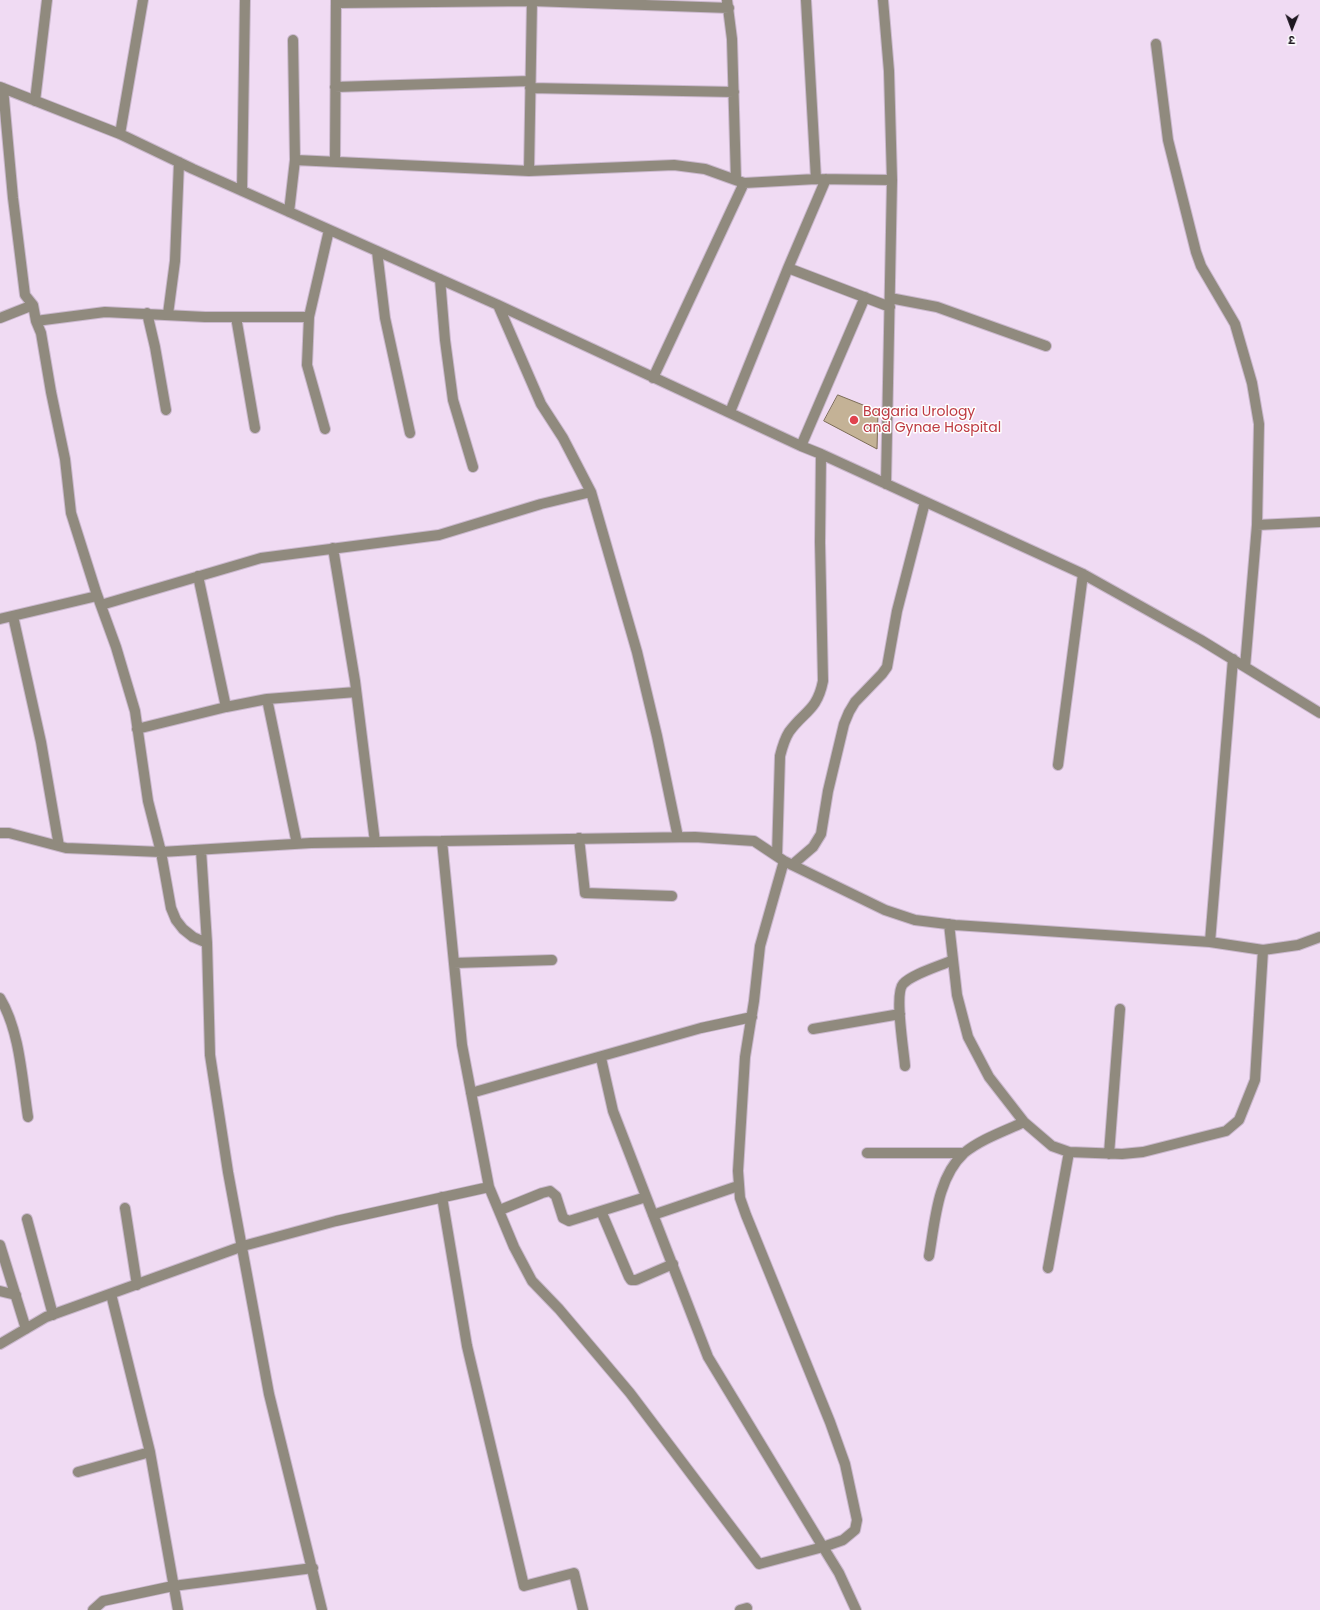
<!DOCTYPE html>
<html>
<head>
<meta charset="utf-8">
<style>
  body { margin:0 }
  #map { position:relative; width:1320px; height:1610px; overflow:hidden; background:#f0dbf3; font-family:Poppins,"Noto Sans Devanagari",sans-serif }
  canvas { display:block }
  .north { position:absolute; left:1272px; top:8px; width:40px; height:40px; -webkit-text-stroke:3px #fff; paint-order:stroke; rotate:181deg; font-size:11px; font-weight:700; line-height:16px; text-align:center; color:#1e1720 }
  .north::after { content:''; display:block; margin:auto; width:14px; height:18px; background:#1e1720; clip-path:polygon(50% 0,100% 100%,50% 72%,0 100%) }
</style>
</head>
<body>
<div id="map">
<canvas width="1320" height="1610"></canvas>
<div class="north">उ</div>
</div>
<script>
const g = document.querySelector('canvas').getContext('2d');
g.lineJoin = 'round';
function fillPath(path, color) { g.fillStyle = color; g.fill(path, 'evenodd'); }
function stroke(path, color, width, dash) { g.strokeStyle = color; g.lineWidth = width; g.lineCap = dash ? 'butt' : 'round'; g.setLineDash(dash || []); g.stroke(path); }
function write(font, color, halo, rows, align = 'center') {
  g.font = font + ' Poppins,sans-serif'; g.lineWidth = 3; g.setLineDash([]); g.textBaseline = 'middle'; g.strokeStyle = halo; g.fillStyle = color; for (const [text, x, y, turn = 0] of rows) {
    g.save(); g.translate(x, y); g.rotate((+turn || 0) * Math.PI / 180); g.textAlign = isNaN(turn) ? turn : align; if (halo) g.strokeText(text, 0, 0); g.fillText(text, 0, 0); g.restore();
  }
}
const building = new Path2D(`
  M 838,395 L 878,411 L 877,449 L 824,421 Z`);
fillPath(building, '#c4b296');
stroke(building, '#7b6c56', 1);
const minor = new Path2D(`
  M 727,0 L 732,39 L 736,180
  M 806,0 L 816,179
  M 883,0 L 889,71 L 892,180 L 886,484
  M 336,3 L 532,1 L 729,8
  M 1156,44 L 1168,140 L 1196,252 L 1201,266 L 1235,324 L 1252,383 L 1259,424 L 1257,525 L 1245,667
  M 0,87 L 120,134 L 193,169 L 498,305 L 801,446 L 821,454 L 1083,574 L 1201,640 L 1320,713
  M 335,87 L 530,81
  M 3,88 L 13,198 L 25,295 L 33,305 L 36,321 L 41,333 L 51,392 L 65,459 L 71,513 L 96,592 L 116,647 L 135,711 L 148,801 L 161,852 L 171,908 L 176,920 L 183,929 L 193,937 L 207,943
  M 530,88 L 734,92
  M 35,101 L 47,0
  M 120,134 L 143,0
  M 295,160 L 529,171 L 674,165 L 705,169 L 744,183 L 816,179 L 892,180
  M 335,162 L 336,0
  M 529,171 L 532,0
  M 242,191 L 245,0
  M 289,212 L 295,160 L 293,40
  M 377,251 L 385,318 L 410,433
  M 788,268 L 890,307
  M 440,279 L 445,340 L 453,400 L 473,467
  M 890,298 L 937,307 L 1046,346
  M 498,305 L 541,404 L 563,438 L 591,492 L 637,652 L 657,736 L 678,837
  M 147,313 L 155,347 L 166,410
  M 168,314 L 175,261 L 179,162
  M 236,317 L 255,428
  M 0,318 L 33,305
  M 36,321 L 105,312 L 205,317 L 309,317
  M 653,378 L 744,183
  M 730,412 L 788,268 L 826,179
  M 325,429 L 307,365 L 309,317 L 329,230
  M 801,446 L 865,297
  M 1257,525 L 1320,522
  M 333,548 L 355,681 L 375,842
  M 101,605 L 261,558 L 439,535 L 541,504 L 591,492
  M 13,616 L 41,742 L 59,846
  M 0,619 L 97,596
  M 267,699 L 297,844
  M 226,707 L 267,699 L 356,692
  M 137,729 L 226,707 L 198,576
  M 1058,765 L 1083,574
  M 0,833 L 9,833 L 66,848 L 161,852 L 311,843 L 442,841 L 695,837 L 754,841 L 784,861 L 885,910 L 915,920 L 955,925 L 1210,942 L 1263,950 L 1255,1080 L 1239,1120 L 1226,1131 L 1143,1152 L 1122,1154 L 1069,1152 L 1052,1146 L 1024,1122 L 989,1077 L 968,1037 L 957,995 L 949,924
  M 579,838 L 585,893 L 672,896
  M 442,841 L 462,1045 L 489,1187 L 514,1247 L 532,1281 L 559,1309 L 630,1393 L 759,1564 L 823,1547 L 839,1573 L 856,1610
  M 201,850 L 207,943 L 210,1055 L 228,1172 L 269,1394 L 322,1610
  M 777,856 L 780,756 C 782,748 784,740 789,732 C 804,711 817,711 823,681 L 820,542 L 821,454
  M 792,865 L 813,847 L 821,834 L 828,791 L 844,724 L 849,712 L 855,702 L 882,674 L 887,667 L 897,611 L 925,502
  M 1210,942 L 1233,659
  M 1263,950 L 1298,945 L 1320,937
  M 454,963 L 552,960
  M 0,998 C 20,1031 22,1079 28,1117
  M 813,1029 L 900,1014
  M 601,1058 L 613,1111 L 708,1357 L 823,1547 L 843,1540 L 855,1530 L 857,1520 L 845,1464 L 830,1422 L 746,1215 L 740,1198 L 738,1171 L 745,1057 L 754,1001 L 760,946 L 784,861
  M 905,1066 C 904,1051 894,994 903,984 C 912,974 940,966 953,960
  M 471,1093 L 701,1028 L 752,1017
  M 867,1153 L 964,1153
  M 1109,1154 L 1120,1009
  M 442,1197 L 467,1346 L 524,1586 L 574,1573 L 583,1610
  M 125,1208 L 137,1285
  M 500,1210 L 542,1193 L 550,1191 L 556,1196 L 563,1218 L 569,1221 L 646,1197
  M 601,1211 L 629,1277 L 631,1280 L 636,1280 L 673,1264
  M 653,1215 L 738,1186
  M 27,1219 L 53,1315
  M 0,1245 L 26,1329
  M 929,1256 C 935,1222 937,1178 964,1153 C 981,1139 1005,1131 1024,1122
  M 1048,1268 L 1069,1152
  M 0,1291 L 16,1295
  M 111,1294 L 150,1452 L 178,1610
  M 0,1344 L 46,1317 L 243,1246 L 336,1221 L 489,1187
  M 78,1472 L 150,1452
  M 93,1610 L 103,1601 L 173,1586 L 313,1568
  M 740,1610 L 747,1608`);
stroke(minor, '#cab8cd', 12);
stroke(minor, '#908a7e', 10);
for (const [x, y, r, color] of [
  [854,420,5,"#e0444e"]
]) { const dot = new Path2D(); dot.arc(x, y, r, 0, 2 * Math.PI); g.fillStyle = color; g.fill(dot); stroke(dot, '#fff', 1.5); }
write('14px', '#be3a42', '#fff', [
  ["Bagaria Urology",863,412],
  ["and Gynae Hospital",863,428]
], 'left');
</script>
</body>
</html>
